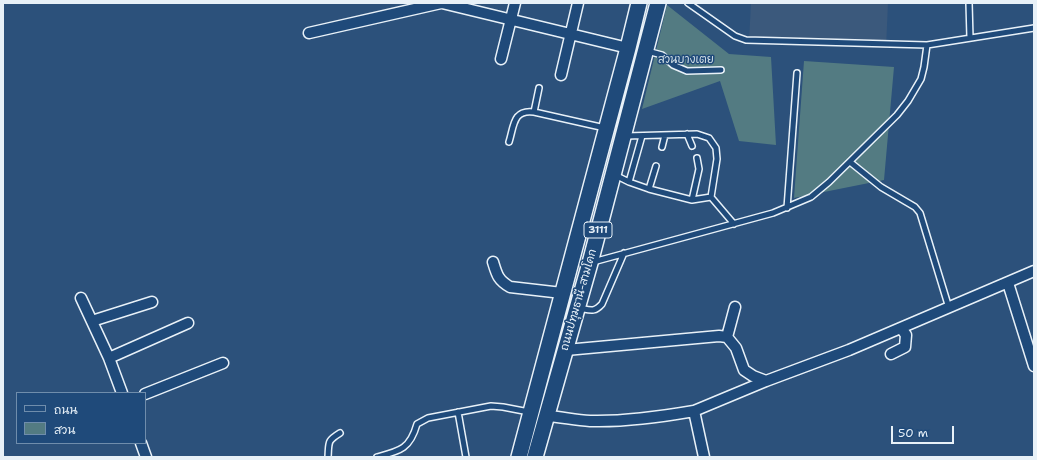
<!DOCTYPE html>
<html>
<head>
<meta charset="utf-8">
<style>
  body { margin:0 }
  #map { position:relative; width:1037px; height:460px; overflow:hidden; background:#2c517b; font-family:"Shantell Sans","Playpen Sans Thai",sans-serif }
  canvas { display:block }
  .frame { position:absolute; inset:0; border:4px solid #e8f1f8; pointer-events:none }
  .legend { position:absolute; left:16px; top:392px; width:130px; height:52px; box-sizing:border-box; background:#1f4a7a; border:1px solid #6f8dac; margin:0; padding:5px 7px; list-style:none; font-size:12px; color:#e8f1f8 }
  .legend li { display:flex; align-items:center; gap:8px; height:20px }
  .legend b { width:20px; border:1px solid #6f8dac }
  .scale { position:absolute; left:891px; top:426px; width:63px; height:18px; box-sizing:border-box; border:2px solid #e8f1f8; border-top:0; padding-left:5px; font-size:12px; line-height:14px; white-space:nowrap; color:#e8f1f8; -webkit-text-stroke:3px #1f4a7a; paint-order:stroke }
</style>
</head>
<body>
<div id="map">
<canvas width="1037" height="460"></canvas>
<div class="frame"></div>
<ul class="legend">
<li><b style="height:5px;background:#1f4a7a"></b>ถนน</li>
<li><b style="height:11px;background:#537b82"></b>สวน</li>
</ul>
<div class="scale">50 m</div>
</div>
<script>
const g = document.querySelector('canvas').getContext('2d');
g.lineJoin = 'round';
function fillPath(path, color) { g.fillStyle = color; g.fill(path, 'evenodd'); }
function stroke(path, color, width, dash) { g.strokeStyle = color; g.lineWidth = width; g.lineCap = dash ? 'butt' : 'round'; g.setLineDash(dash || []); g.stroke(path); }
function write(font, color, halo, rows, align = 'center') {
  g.font = font + ' "Shantell Sans","Playpen Sans Thai",sans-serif'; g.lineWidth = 3; g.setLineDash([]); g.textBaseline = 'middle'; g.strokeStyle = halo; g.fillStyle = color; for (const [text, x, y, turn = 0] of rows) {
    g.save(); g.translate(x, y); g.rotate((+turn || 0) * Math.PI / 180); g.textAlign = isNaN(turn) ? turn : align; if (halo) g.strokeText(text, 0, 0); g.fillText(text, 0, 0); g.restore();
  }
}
fillPath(new Path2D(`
  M 751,3 L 888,3 L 886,48 L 749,42 Z`), '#3b597c');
fillPath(new Path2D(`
  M 667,5 L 729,54 L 771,57 L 776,145 L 739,141 L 720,81 L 642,109 Z
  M 804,61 L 894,67 L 884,180 L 794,198 Z`), '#537b82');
const service = new Path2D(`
  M 688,3 L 735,36 L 746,40 L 927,45 L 1034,28
  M 969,3 L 970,38
  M 647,51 L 662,55 L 673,65 L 687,71 L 721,70
  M 534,112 L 539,88
  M 687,134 L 692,146
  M 509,142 C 514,126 513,109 534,112 L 605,128
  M 662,147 L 665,135
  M 850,162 L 881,187 L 915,207 L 920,213 L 949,308
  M 615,175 L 629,182 L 649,189 L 692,200 L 711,197 L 717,159 L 716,148 L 709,138 L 697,134 L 626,136
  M 629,182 L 642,136
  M 649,189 L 656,166
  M 711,197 L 734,224
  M 692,200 L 699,169 L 697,158
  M 787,208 L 797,73
  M 593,262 L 773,213 L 811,197 L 829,182 L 897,115 L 908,101 L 921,79 L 924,67 L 927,45
  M 579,308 C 590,310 594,313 602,304 L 624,253
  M 458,412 L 466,457
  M 328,457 C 329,442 327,441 340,433
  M 377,457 C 400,451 410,449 417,424 L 428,418 L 491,406 L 503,407 L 529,412`);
const minor = new Path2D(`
  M 442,3 L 628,48
  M 309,33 L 441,3
  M 501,59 L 515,3
  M 561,75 L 578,3
  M 493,262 C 497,275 498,280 510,287 L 562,293
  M 1008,283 L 1034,366
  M 81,298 L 109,358 L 122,393
  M 92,321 L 152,302
  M 727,337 L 735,307
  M 566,350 L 719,336 L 727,337 L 736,348 L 744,370 L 753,376 L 766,381 L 849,350 L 1034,271
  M 891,354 L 905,347 L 906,335 L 901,328
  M 109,358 L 188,323
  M 145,394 L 223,363
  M 547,416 C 561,417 575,420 590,421 C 625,422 659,417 694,411
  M 141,443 L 146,457
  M 704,457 L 694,411 L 766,381`);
const primary = new Path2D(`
  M 519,457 L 628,48 L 639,3
  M 535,457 L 590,263 L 658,3`);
stroke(service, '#e8f1f8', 8);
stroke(minor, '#e8f1f8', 13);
stroke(primary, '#e8f1f8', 18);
stroke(service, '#1f4a7a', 5);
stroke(minor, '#1f4a7a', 10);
stroke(primary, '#1f4a7a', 15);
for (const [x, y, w] of [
  [598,230,28]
]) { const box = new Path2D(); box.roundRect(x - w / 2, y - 8, w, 16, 3); g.fillStyle = '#1f4a7a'; g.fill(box); stroke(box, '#e8f1f8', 1); }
write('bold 10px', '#e8f1f8', null, [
  ["3111",598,230]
]);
write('11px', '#d2dfe6', '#1f4a7a', [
  ["สวนบางเตย",686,60]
]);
write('11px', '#e8f1f8', '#1f4a7a', [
  ["ถนนปทุมธานี-สามโคก",579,300,-74]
]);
</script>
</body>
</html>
